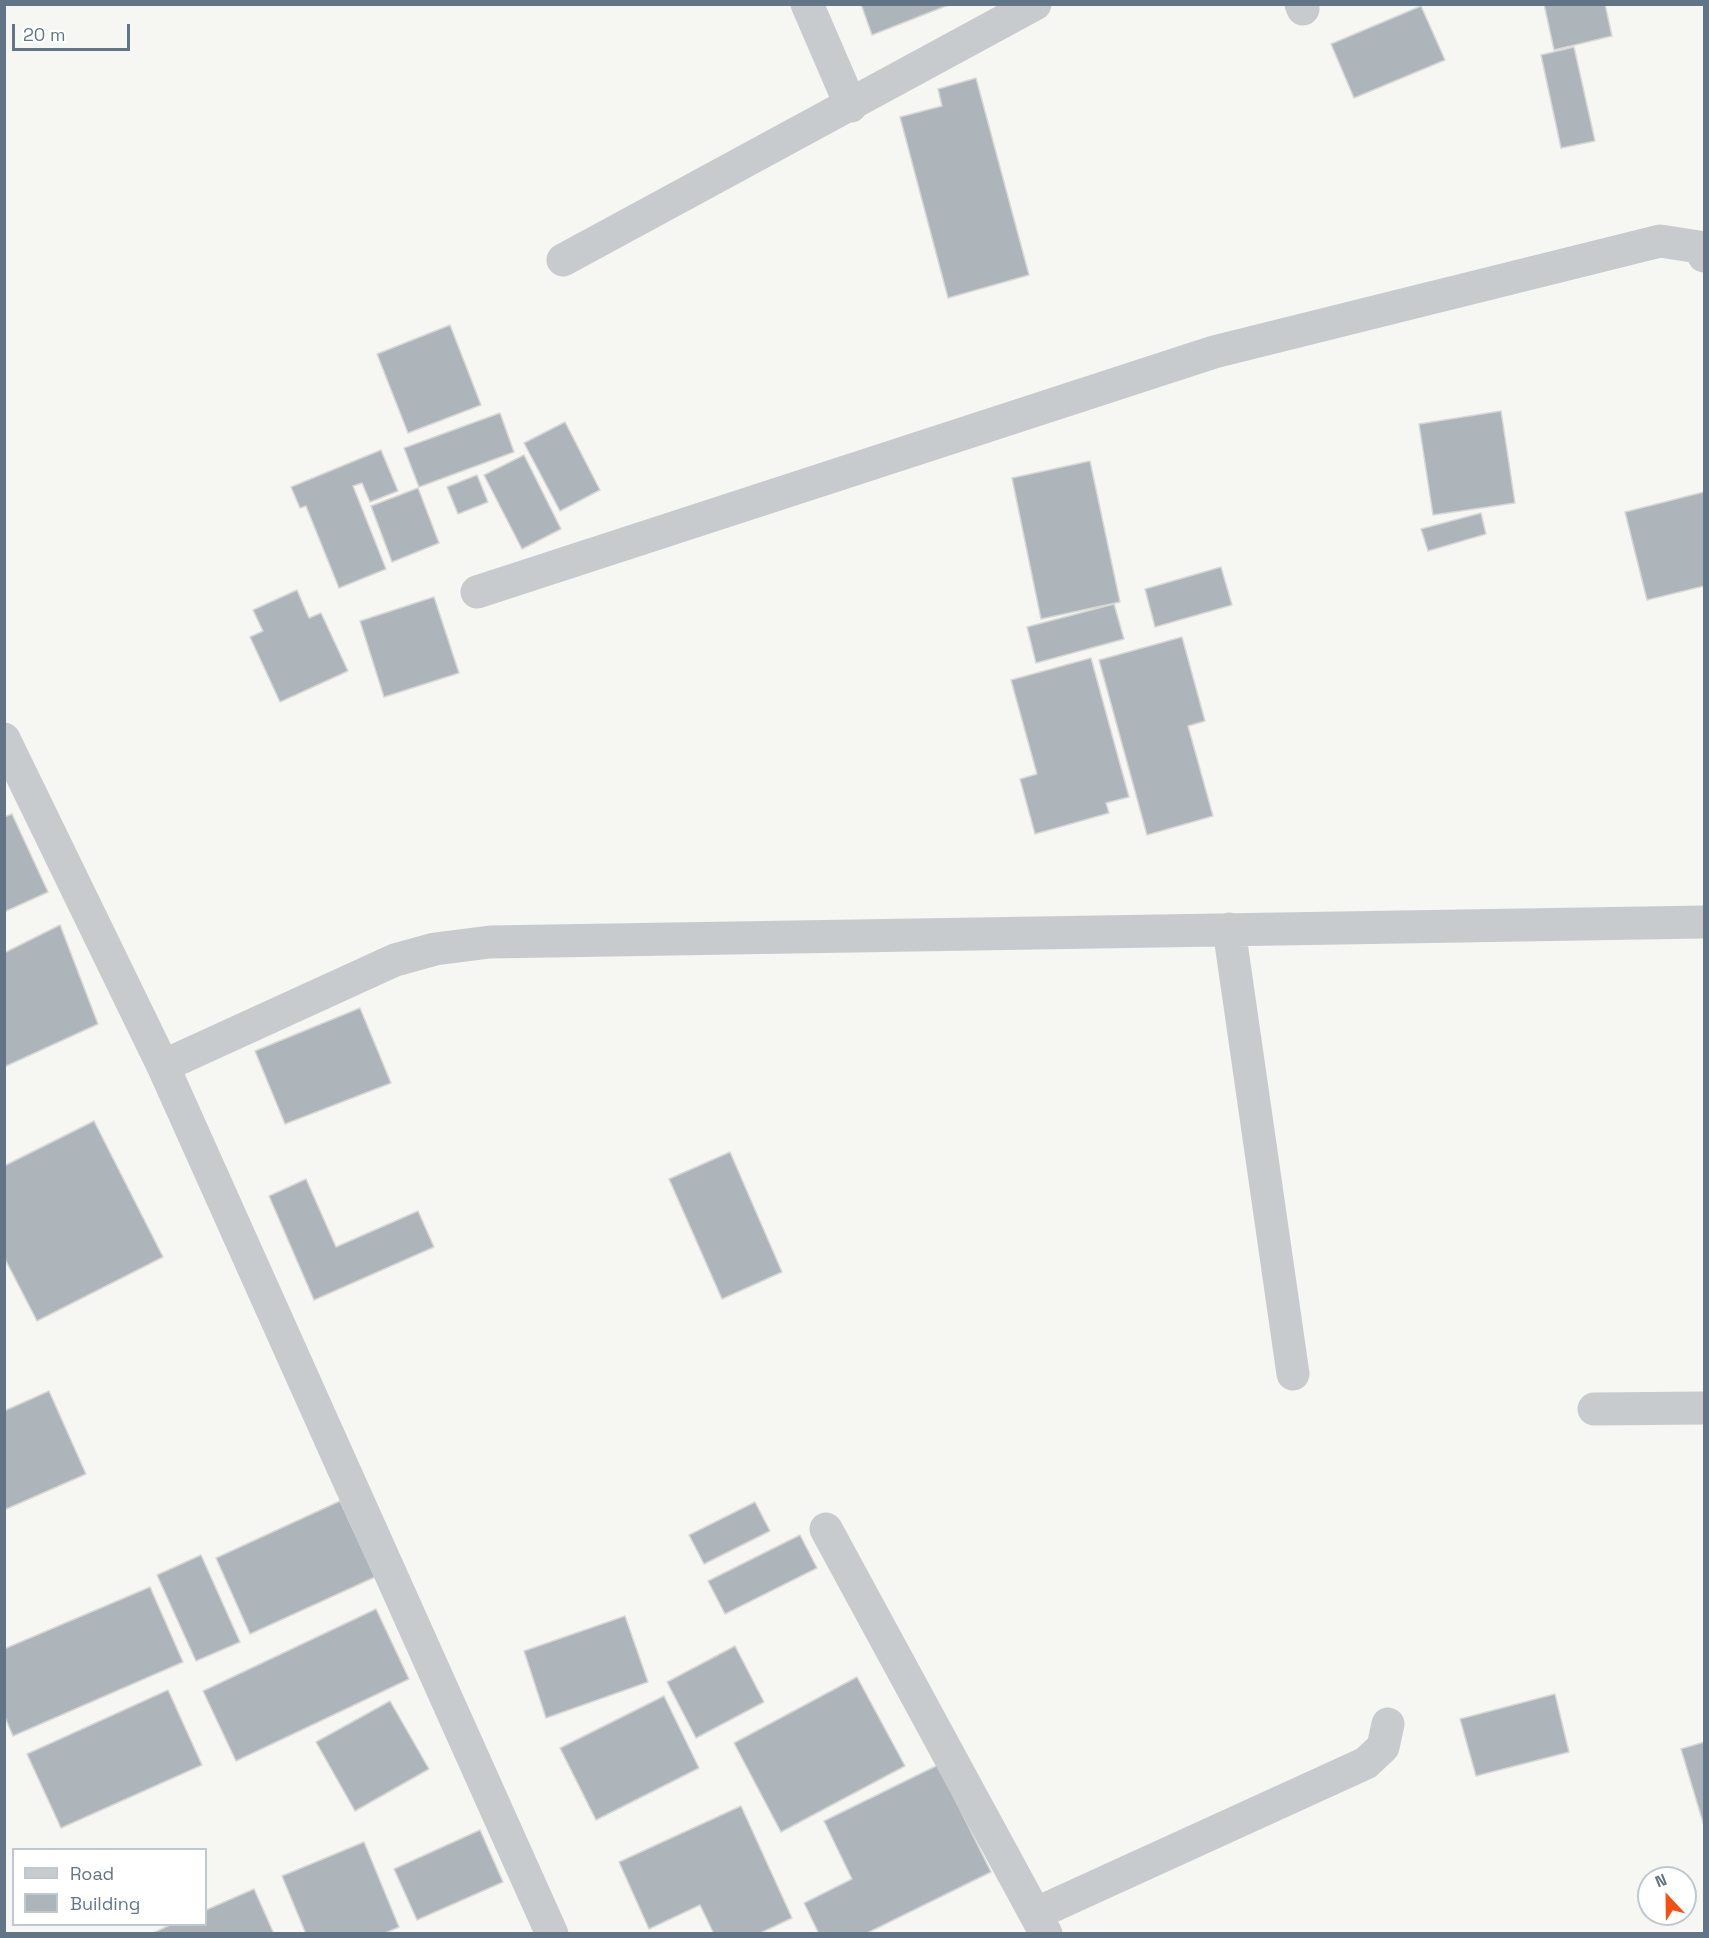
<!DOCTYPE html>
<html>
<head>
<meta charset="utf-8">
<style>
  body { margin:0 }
  #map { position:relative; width:1709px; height:1938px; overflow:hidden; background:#f6f6f2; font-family:"Space Grotesk",sans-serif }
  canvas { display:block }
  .frame { position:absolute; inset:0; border:6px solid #627586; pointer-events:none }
  .legend { position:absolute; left:12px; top:1848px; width:195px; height:78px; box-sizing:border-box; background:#fff; border:2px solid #c0c8cf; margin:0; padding:8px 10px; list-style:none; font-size:18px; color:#627586 }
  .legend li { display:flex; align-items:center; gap:12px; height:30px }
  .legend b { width:30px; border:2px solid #c0c8cf }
  .north { position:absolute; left:1637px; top:1866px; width:60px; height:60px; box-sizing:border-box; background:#fff; border:2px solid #c0c8cf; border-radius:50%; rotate:338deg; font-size:16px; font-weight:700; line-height:24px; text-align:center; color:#627586 }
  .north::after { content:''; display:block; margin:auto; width:21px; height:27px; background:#f45014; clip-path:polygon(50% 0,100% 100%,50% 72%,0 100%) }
  .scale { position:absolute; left:12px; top:24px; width:118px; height:27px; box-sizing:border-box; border:3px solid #627586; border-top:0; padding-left:8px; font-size:18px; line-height:21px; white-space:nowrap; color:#627586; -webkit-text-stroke:4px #fff; paint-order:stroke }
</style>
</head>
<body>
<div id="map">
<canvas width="1709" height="1938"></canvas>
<div class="frame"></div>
<ul class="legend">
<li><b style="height:8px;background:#c8cbce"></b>Road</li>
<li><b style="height:16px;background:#adb5bb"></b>Building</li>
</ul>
<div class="north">N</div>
<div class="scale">20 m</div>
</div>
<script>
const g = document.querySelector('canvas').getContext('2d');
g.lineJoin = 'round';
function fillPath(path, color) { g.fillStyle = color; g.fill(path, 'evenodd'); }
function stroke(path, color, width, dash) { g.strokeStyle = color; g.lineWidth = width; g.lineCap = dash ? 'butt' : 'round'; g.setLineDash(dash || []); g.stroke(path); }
const building = new Path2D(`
  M 861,4 L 951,4 L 872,35 Z
  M 1544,4 L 1605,4 L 1612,36 L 1554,50 Z
  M 1421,6 L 1445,60 L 1354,98 L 1331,44 Z
  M 1574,47 L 1595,141 L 1561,148 L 1541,55 Z
  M 976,78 L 1029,275 L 948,298 L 900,117 L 942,106 L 938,89 Z
  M 450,325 L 481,405 L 408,433 L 377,354 Z
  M 1501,411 L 1515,503 L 1433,515 L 1419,424 Z
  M 500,413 L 514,452 L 419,487 L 404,448 Z
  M 565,422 L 600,490 L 560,511 L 524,443 Z
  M 381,450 L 398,491 L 370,502 L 362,483 L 353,486 L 386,569 L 339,588 L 306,506 L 300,508 L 291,487 Z
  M 524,455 L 561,529 L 522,549 L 484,475 Z
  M 1090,461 L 1120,602 L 1041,619 L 1012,478 Z
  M 477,475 L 488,502 L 458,514 L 447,487 Z
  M 418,488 L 439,543 L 392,562 L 371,506 Z
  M 1704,492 L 1704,586 L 1647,600 L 1625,512 Z
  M 1481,513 L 1486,534 L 1428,551 L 1421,529 Z
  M 1221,567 L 1232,605 L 1155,627 L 1145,589 Z
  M 297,590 L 309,618 L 321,613 L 348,671 L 280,702 L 250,637 L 263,631 L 253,610 Z
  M 434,597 L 459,673 L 384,697 L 360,621 Z
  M 1114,604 L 1124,639 L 1036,663 L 1027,627 Z
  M 1182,637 L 1205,721 L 1188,726 L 1213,816 L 1147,835 L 1099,660 Z
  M 1091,658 L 1129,797 L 1106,803 L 1109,813 L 1035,834 L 1020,779 L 1037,774 L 1011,680 Z
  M 12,814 L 48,892 L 4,912 L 4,817 Z
  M 60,925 L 98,1024 L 4,1067 L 4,953 Z
  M 360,1008 L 391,1083 L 285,1124 L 255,1051 Z
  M 94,1121 L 163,1257 L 37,1321 L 4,1257 L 4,1166 Z
  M 730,1152 L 782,1272 L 722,1299 L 669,1179 Z
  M 306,1179 L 336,1247 L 418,1211 L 434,1247 L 314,1300 L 269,1196 Z
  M 49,1391 L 86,1474 L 4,1510 L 4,1411 Z
  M 340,1501 L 375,1577 L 250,1634 L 216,1558 Z
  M 755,1502 L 770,1531 L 704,1564 L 689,1535 Z
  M 800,1535 L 817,1568 L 725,1614 L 708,1581 Z
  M 201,1555 L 240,1642 L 196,1661 L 157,1575 Z
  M 150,1587 L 183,1662 L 13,1736 L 4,1715 L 4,1649 Z
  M 376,1609 L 409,1679 L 236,1761 L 203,1691 Z
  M 625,1616 L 648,1682 L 546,1718 L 524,1651 Z
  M 735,1646 L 764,1702 L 696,1738 L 667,1682 Z
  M 857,1677 L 905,1766 L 781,1832 L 734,1743 Z
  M 168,1690 L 202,1765 L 61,1828 L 27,1754 Z
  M 1555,1694 L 1569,1752 L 1476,1776 L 1460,1719 Z
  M 664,1696 L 699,1768 L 596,1820 L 560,1748 Z
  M 390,1701 L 429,1769 L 355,1811 L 316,1742 Z
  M 1704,1742 L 1704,1826 L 1681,1749 Z
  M 938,1765 L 991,1872 L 865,1934 L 819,1934 L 804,1903 L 852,1879 L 824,1821 Z
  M 741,1806 L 792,1918 L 758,1934 L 714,1934 L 700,1905 L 649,1929 L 619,1862 Z
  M 480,1830 L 503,1882 L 417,1920 L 394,1869 Z
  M 364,1842 L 399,1927 L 383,1934 L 306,1934 L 282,1876 Z
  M 254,1889 L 274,1934 L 151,1934 L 172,1924 L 206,1924 L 206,1910 Z`);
fillPath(building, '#adb5bb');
stroke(building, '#d7d7d5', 1.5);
stroke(new Path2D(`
  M 807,4 L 851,106
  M 1301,4 L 1303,9
  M 563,260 L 1035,4
  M 477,592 L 1214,352 L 1660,241 L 1699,247 L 1704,256
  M 4,739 L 163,1066 L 552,1934
  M 1229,929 L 1293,1374
  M 163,1066 L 395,960 L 435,949 L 490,942 L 1704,922
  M 1594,1409 L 1704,1408
  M 826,1529 L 1046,1934
  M 1035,1914 L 1366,1763 L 1383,1747 L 1388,1724`), '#c8cbce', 33);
</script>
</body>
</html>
